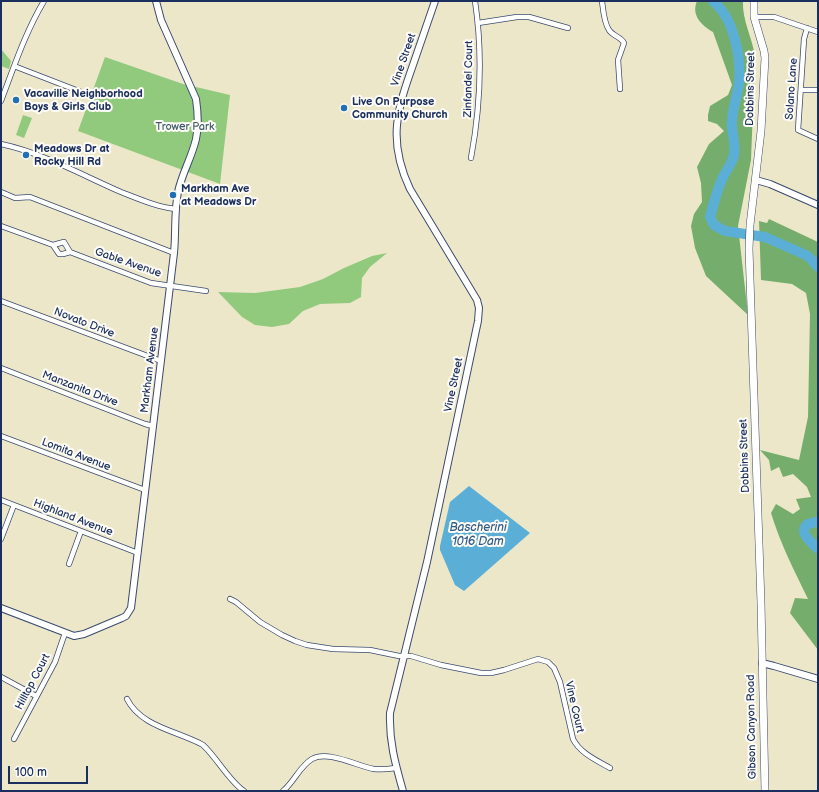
<!DOCTYPE html>
<html>
<head>
<meta charset="utf-8">
<style>
  body { margin:0 }
  #map { position:relative; width:819px; height:792px; overflow:hidden; background:#ede7ca; font-family:"Balsamiq Sans",sans-serif }
  canvas { display:block }
  .frame { position:absolute; inset:0; border:2px solid #1b2f5e; pointer-events:none }
  .scale { position:absolute; left:8px; top:766px; width:80px; height:18px; box-sizing:border-box; border:2px solid #1b2f5e; border-top:0; padding-left:5px; font-size:12px; line-height:14px; white-space:nowrap; color:#1b2f5e; -webkit-text-stroke:3px #fdfcf7; paint-order:stroke }
</style>
</head>
<body>
<div id="map">
<canvas width="819" height="792"></canvas>
<div class="frame"></div>
<div class="scale">100 m</div>
</div>
<script>
const g = document.querySelector('canvas').getContext('2d');
g.lineJoin = 'round';
function fillPath(path, color) { g.fillStyle = color; g.fill(path, 'evenodd'); }
function stroke(path, color, width, dash) { g.strokeStyle = color; g.lineWidth = width; g.lineCap = dash ? 'butt' : 'round'; g.setLineDash(dash || []); g.stroke(path); }
function write(font, color, halo, rows, align = 'center') {
  g.font = font + ' "Balsamiq Sans",sans-serif'; g.lineWidth = 4; g.setLineDash([]); g.textBaseline = 'middle'; g.strokeStyle = halo; g.fillStyle = color; for (const [text, x, y, turn = 0] of rows) {
    g.save(); g.translate(x, y); g.rotate((+turn || 0) * Math.PI / 180); g.textAlign = isNaN(turn) ? turn : align; if (halo) g.strokeText(text, 0, 0); g.fillText(text, 0, 0); g.restore();
  }
}
fillPath(new Path2D(`
  M 1,49 L 11,61 L 9,69 L 1,66 Z
  M 105,57 L 183,84 L 230,95 L 220,184 L 78,131 Z
  M 23,115 L 32,118 L 24,138 L 16,135 Z
  M 387,253 L 370,267 L 362,278 L 361,297 L 350,303 L 320,304 L 303,311 L 289,324 L 272,327 L 255,325 L 242,317 L 218,292 L 255,293 L 300,287 L 323,279 L 344,268 L 372,256 Z`), '#92ca7d');
fillPath(new Path2D(`
  M 697,1 L 743,1 C 742,20 752,37 755,56 L 751,160 L 738,226 L 748,315 L 706,276 L 695,248 L 691,226 L 694,214 L 702,202 L 701,183 L 697,167 L 709,144 L 724,131 L 717,124 L 708,121 L 708,115 L 710,106 L 728,95 L 732,85 L 713,32 C 701,25 691,15 697,1 Z
  M 769,219 L 818,242 L 818,650 L 790,613 L 795,598 L 808,599 C 794,570 780,543 771,513 L 776,504 L 793,514 L 800,509 L 796,499 L 811,497 L 807,487 L 793,474 L 783,477 L 779,467 L 771,471 L 769,460 L 760,450 L 799,460 L 808,417 L 810,314 L 806,293 L 792,284 L 761,280 L 759,221 L 767,223 Z`), '#75ae6c');
fillPath(new Path2D(`
  M 469,486 L 530,533 L 464,591 L 455,585 L 440,550 L 440,546 L 450,502 Z`), '#5bafd7');
stroke(new Path2D(`
  M 713,1 C 734,18 741,57 739,82 C 738,96 731,111 732,125 C 732,135 736,145 734,155 C 732,164 727,169 723,177 C 718,187 713,206 710,217 L 714,225 L 725,231 L 765,237 L 808,256 L 818,267
  M 818,522 C 815,522 811,523 808,524 C 797,532 813,544 818,549`), '#5bafd7', 10);
const minor = new Path2D(`
  M 602,1 C 603,9 604,23 609,30 C 613,36 621,37 624,43 L 618,60 L 620,89
  M 754,17 L 774,17 L 818,32
  M 478,23 L 517,17 L 529,17 L 568,28
  M 807,28 L 804,39 L 798,130 L 818,139
  M 14,66 L 89,95
  M 801,90 L 818,90
  M 1,101 C 14,67 25,33 44,1
  M 1,144 C 43,153 82,175 121,192 C 139,199 157,207 176,209
  M 471,158 C 481,104 483,55 475,1
  M 1,192 L 15,198 L 30,197 L 174,253
  M 1,226 L 53,245 L 59,254 L 63,254 L 70,252
  M 53,245 L 64,242 L 70,252 L 151,283 L 206,291
  M 1,301 L 161,361
  M 1,368 L 145,424 L 153,426
  M 1,436 L 145,490
  M 1,500 L 138,553
  M 1,539 L 14,505
  M 69,564 L 81,531
  M 230,599 L 236,602 L 260,622 L 282,635 L 295,641 L 307,645 L 333,649 L 370,650 L 399,656 L 411,656 L 441,665 L 481,673 L 491,673 L 504,670 L 538,659 L 548,662 L 554,668 L 560,682 L 573,739 C 580,753 596,760 610,768
  M 1,677 L 36,696
  M 127,699 C 141,727 178,731 203,745 C 217,758 230,782 244,791
  M 14,739 L 55,662 L 65,633
  M 283,791 C 294,782 300,766 312,759 C 328,750 357,766 374,769 C 382,770 389,769 396,768`);
const tertiary = new Path2D(`
  M 756,180 L 770,184 L 818,205
  M 1,608 L 74,636 L 84,634 L 122,618 L 126,616 L 131,608 L 174,253 C 176,233 174,212 178,192 C 182,173 192,157 196,139 C 199,126 198,113 196,99 L 161,20 L 156,1
  M 762,663 L 774,666 L 818,679
  M 403,791 C 395,763 389,741 390,713 L 427,562 L 478,321 L 479,308 L 477,300 L 410,189 C 387,140 397,110 414,62 C 421,42 428,21 435,1`);
const secondary = new Path2D(`
  M 754,1 L 754,17 L 764,51 L 765,58 L 761,131 L 750,225 L 749,249 L 761,603 L 765,791`);
stroke(minor, '#3a4b6e', 6);
stroke(tertiary, '#3a4b6e', 8);
stroke(secondary, '#3a4b6e', 8);
stroke(minor, '#fff', 4.5);
stroke(tertiary, '#fff', 6);
stroke(secondary, '#fff', 7);
for (const [x, y, r, color] of [
  [16,100,4,"#1f6fb2"],
  [344,108,4,"#1f6fb2"],
  [26,155,4,"#1f6fb2"],
  [173,195,4,"#1f6fb2"]
]) { const dot = new Path2D(); dot.arc(x, y, r, 0, 2 * Math.PI); g.fillStyle = color; g.fill(dot); stroke(dot, '#fdfcf7', 1.5); }
write('11px', '#1b2f5e', '#fdfcf7', [
  ["Vine Street",404,60,-71],
  ["Zinfandel Court",469,79,-89],
  ["Dobbins Street",751,89,-89],
  ["Solano Lane",792,89,-86],
  ["Gable Avenue",128,263,19],
  ["Novato Drive",84,323,21],
  ["Markham Avenue",150,370,-83],
  ["Vine Street",454,385,-78],
  ["Manzanita Drive",80,389,21],
  ["Lomita Avenue",76,455,21],
  ["Dobbins Street",745,456,-92],
  ["Highland Avenue",73,518,21],
  ["Hilltop Court",33,682,-62],
  ["Vine Court",574,707,77],
  ["Gibson Canyon Road",752,727,-91]
]);
write('bold 11px', '#1b2f5e', '#fdfcf7', [
  ["Vacaville Neighborhood",24,94],
  ["Boys & Girls Club",24,107],
  ["Live On Purpose",352,102],
  ["Community Church",352,115],
  ["Meadows Dr at",34,149],
  ["Rocky Hill Rd",34,162],
  ["Markham Ave",181,189],
  ["at Meadows Dr",181,202]
], 'left');
write('11px', '#3f5e67', '#fdfcf7', [
  ["Trower Park",185,127]
]);
write('italic 12px', '#315c88', '#fdfcf7', [
  ["Bascherini",478,528],
  ["1016 Dam",478,542]
]);
</script>
</body>
</html>
